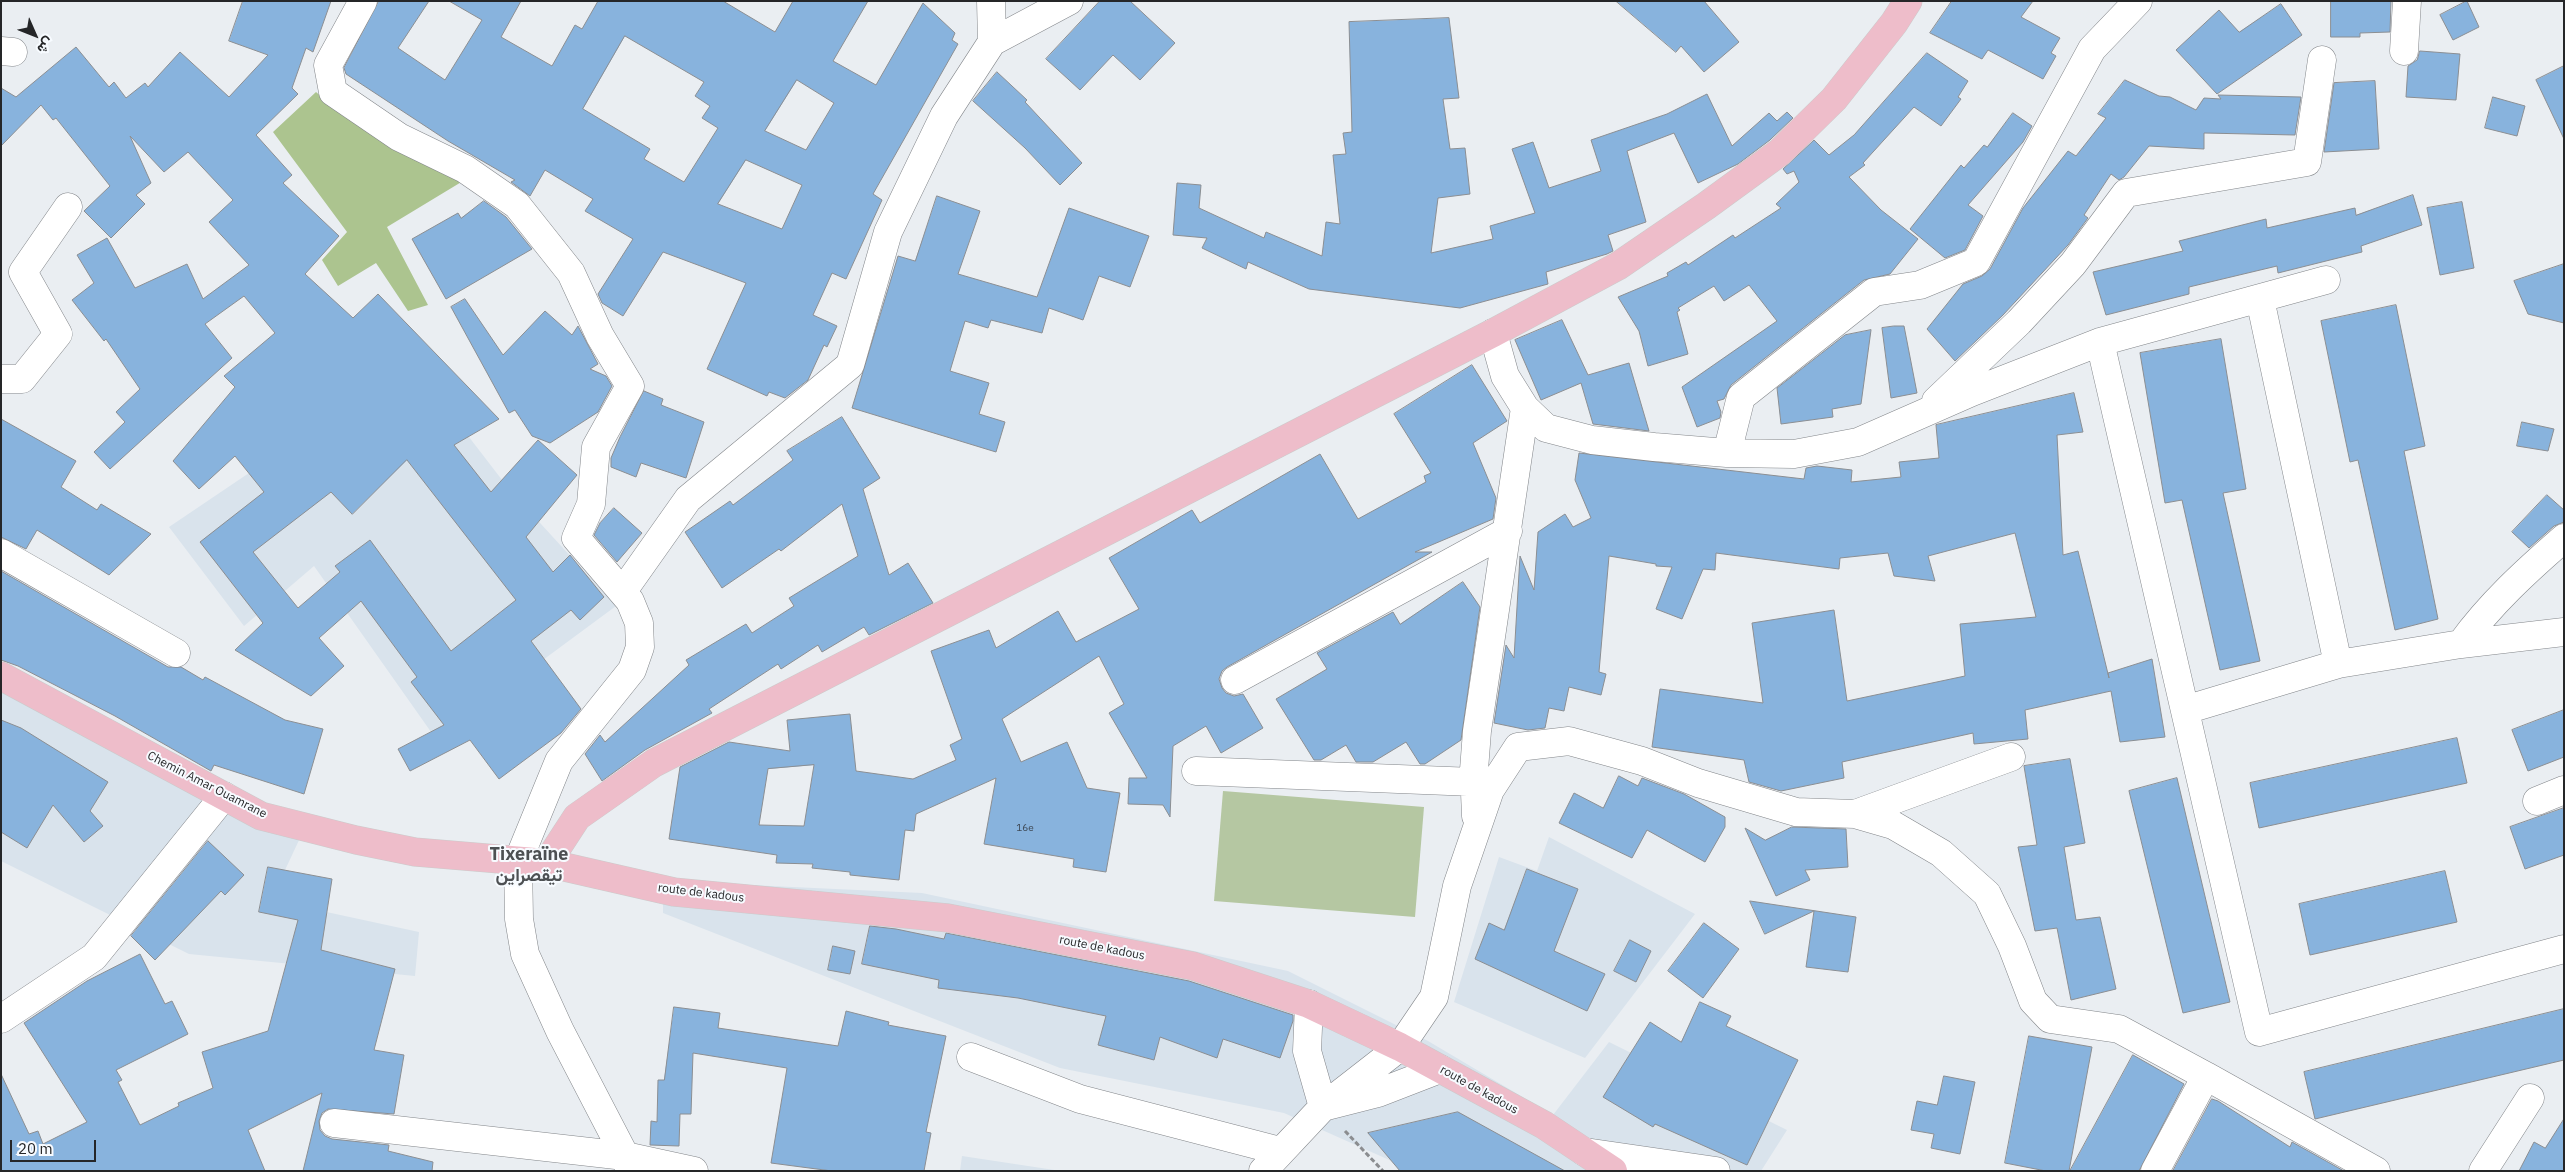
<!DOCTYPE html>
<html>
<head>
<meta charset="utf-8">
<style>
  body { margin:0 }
  #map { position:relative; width:2565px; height:1172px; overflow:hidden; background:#eaeef2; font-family:"IBM Plex Sans",Vazirmatn,sans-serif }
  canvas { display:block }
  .frame { position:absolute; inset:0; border:2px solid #252628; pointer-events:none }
  .north { position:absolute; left:10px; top:10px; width:50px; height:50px; -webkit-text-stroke:4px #f7fbff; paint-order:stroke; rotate:134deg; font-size:14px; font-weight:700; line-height:20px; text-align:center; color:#252628 }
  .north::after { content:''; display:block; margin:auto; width:18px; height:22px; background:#252628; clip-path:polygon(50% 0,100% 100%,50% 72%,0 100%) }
  .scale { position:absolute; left:10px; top:1140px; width:86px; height:22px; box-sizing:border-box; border:2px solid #252628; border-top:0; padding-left:6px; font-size:15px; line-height:18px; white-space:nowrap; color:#252628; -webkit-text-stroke:4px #f7fbff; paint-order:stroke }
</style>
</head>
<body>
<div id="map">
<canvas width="2565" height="1172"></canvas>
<div class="frame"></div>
<div class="north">ش</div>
<div class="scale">20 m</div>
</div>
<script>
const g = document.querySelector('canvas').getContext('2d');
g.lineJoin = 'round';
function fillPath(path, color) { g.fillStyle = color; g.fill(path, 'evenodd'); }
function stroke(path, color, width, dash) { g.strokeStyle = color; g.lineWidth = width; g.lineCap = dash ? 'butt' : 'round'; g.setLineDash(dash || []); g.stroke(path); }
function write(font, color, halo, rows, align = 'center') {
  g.font = font + ' "IBM Plex Sans",Vazirmatn,sans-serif'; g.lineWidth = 4; g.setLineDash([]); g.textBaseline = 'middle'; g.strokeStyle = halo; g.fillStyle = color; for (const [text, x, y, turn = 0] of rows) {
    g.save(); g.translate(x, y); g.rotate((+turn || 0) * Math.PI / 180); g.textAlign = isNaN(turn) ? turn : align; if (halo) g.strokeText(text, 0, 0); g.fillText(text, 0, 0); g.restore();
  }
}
fillPath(new Path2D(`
  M 412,363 L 509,489 L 616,606 L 436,739 L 314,566 L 244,626 L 169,527 Z
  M 1,681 L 300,838 L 271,900 L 419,932 L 415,976 L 189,954 L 1,861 Z
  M 1549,837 L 1695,914 L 1585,1058 L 1454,1002 L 1499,857 L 1537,871 Z
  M 663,881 L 922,893 L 1288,971 L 1428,1041 L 1553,1115 L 1609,1042 L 1787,1130 L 1761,1171 L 1414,1171 L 1284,1113 L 1060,1068 L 663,913 Z
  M 962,1156 L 1061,1171 L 960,1171 Z`), '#d9e3ec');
fillPath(new Path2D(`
  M 1223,791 L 1424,807 L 1415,917 L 1214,901 Z`), '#b5c7a2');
fillPath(new Path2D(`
  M 316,92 L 343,116 L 463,181 L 387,227 L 428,305 L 408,311 L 376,263 L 338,286 L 322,260 L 347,232 L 273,132 Z`), '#acc48f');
const building = new Path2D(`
  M 243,1 L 331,1 L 313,52 L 306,48 L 292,88 L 298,94 L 256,135 L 292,175 L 283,183 L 339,236 L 305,274 L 353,318 L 378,294 L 499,419 L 454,445 L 491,492 L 538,440 L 577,475 L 526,537 L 553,572 L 570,555 L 604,597 L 580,620 L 571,610 L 531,641 L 581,709 L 561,733 L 499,779 L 470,740 L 410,771 L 398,749 L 444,725 L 411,682 L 417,677 L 361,601 L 319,638 L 344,666 L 311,696 L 235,650 L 263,623 L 200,542 L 264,492 L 235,456 L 199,489 L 173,461 L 235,387 L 224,376 L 275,333 L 244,296 L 205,324 L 232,358 L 110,469 L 94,452 L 125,422 L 116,412 L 140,389 L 106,339 L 104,341 L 72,300 L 94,283 L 77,255 L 107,238 L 135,288 L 187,264 L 203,299 L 249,265 L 209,222 L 233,200 L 188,152 L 164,172 L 130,136 L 151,183 L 136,195 L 145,204 L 111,238 L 84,211 L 110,186 L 56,118 L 53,120 L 41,105 L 1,146 L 1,88 L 16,97 L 76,47 L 109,87 L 114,82 L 126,98 L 145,83 L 148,87 L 180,52 L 229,97 L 268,55 L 229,41 ZM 407,460 L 516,600 L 451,651 L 370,540 L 335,566 L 340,572 L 298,608 L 253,552 L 331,492 L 352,514 Z
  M 379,1 L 429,1 L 398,48 L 445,80 L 482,20 L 449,1 L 521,1 L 501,37 L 552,66 L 575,25 L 582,29 L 598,1 L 723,1 L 775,32 L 793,1 L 868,1 L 833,61 L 876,85 L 923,3 L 955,33 L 952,40 L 958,44 L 873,194 L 882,200 L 846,279 L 832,273 L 813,315 L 837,326 L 827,347 L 824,345 L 808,380 L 785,398 L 769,392 L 767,396 L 707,369 L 746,283 L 663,252 L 623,316 L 602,303 L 598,294 L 633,239 L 585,211 L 593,199 L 545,170 L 530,196 L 511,182 L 515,180 L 448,141 L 346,74 L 344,68 ZM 625,36 L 704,82 L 695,96 L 710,106 L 702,118 L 718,128 L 684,182 L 644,159 L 650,149 L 583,109 ZM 797,80 L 834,103 L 806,150 L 765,131 ZM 746,160 L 802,185 L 782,229 L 718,204 Z
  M 1100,1 L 1130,1 L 1175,43 L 1140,80 L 1113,55 L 1080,90 L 1046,59 Z
  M 1616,1 L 1704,1 L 1739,42 L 1704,72 L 1681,46 L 1676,52 Z
  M 1952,1 L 2033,1 L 2021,17 L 2060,38 L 2051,53 L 2056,56 L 2043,79 L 1988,50 L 1982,59 L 1930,33 Z
  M 2331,1 L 2391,1 L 2390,32 L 2360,33 L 2360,37 L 2331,37 Z
  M 2467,1 L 2479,27 L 2453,40 L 2440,15 Z
  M 2281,4 L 2302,35 L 2217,94 L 2176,50 L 2219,10 L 2239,32 Z
  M 1449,18 L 1459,98 L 1443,99 L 1450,149 L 1465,148 L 1470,194 L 1438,198 L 1431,253 L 1493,239 L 1490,226 L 1535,213 L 1512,149 L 1533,142 L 1549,188 L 1601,171 L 1591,140 L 1667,114 L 1707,94 L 1732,146 L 1769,113 L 1777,121 L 1787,112 L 1793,118 L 1770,140 L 1738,164 L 1698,183 L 1674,133 L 1627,151 L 1646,222 L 1608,235 L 1613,251 L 1607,254 L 1546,272 L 1548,284 L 1460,308 L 1309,289 L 1248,262 L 1246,269 L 1202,248 L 1207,238 L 1173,235 L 1177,183 L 1201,185 L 1199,208 L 1264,238 L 1266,232 L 1322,256 L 1326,222 L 1340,224 L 1333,155 L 1346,154 L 1343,133 L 1352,132 L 1349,22 Z
  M 2420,51 L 2460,54 L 2456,100 L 2406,97 L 2408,66 L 2417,60 Z
  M 1927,53 L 1968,81 L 1958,97 L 1961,99 L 1941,126 L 1914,107 L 1863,163 L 1865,165 L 1849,177 L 1881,210 L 1918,239 L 1890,274 L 1864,280 L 1731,385 L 1724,399 L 1717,401 L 1721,412 L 1720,418 L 1697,427 L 1682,387 L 1777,321 L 1749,285 L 1724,301 L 1714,286 L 1678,308 L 1680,310 L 1677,312 L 1688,354 L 1648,366 L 1639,331 L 1618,297 L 1668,276 L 1667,273 L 1686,262 L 1688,265 L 1733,235 L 1735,238 L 1781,208 L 1776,204 L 1799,182 L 1794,171 L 1787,174 L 1783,169 L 1814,140 L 1829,155 L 1854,135 Z
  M 2564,66 L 2564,139 L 2536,80 Z
  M 997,72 L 1027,100 L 1025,102 L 1082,163 L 1060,185 L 1025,148 L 973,101 Z
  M 2125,80 L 2159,96 L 2170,97 L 2196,110 L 2204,98 L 2221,99 L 2218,95 L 2301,97 L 2295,135 L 2204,133 L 2204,149 L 2149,146 L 2124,177 L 2119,180 L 2111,174 L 2084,215 L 2088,218 L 2068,245 L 2003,315 L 1955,361 L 1927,329 L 1963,284 L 1982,276 L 1990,269 L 2023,208 L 2068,151 L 2076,156 L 2106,118 L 2098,114 Z
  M 2375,81 L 2379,149 L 2324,152 L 2334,83 Z
  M 2493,97 L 2525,106 L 2517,136 L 2485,128 Z
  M 2013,113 L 2032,126 L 2023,142 L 1968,205 L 1983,216 L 1965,250 L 1945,258 L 1910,229 L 1961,165 L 1964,168 L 1984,145 L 1987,147 Z
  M 2413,195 L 2422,225 L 2361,246 L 2362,252 L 2278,273 L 2277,266 L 2189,287 L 2189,294 L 2106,315 L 2093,272 L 2183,251 L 2179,241 L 2266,219 L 2267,228 L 2355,208 L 2356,215 Z
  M 937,196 L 980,211 L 958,274 L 1037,297 L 1069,208 L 1149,236 L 1130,287 L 1099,276 L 1083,320 L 1049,308 L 1042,333 L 991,320 L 988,328 L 965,321 L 950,371 L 989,383 L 979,414 L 1005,422 L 996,452 L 852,408 L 898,256 L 915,261 Z
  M 484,201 L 506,217 L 532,249 L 446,299 L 412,239 L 458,213 L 461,218 Z
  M 2462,202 L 2474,268 L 2440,275 L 2427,208 Z
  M 2564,264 L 2564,323 L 2528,314 L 2514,281 Z
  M 465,299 L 503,355 L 545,311 L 572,335 L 578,326 L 598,364 L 590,369 L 606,376 L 612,386 L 598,412 L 550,443 L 532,436 L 515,410 L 509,413 L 451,307 Z
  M 2396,305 L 2425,446 L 2404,451 L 2438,619 L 2395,630 L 2358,460 L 2350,462 L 2321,321 Z
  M 1562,320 L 1588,375 L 1629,363 L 1649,431 L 1593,424 L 1581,383 L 1541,400 L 1515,340 Z
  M 1894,326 L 1904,326 L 1917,393 L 1891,398 L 1882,328 Z
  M 1871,330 L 1861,404 L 1832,409 L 1833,417 L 1781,424 L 1777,388 L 1845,335 Z
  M 2221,339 L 2246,489 L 2223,493 L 2260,661 L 2220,670 L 2182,500 L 2165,503 L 2140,353 Z
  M 1472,365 L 1507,421 L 1473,443 L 1496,498 L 1493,519 L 1415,552 L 1432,552 L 1227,667 L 1222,671 L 1219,679 L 1222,688 L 1226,693 L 1234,696 L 1243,694 L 1263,728 L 1221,753 L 1206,726 L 1173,746 L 1170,817 L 1163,805 L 1128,804 L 1129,778 L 1147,778 L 1109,713 L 1124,704 L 1099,656 L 1002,719 L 1021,762 L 1067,742 L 1087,788 L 1120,793 L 1106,872 L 1073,867 L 1074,859 L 984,844 L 996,778 L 916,814 L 914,831 L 905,830 L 899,880 L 850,875 L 850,872 L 812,868 L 813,864 L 776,863 L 777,855 L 669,839 L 680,767 L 729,742 L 790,751 L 787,720 L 850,714 L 856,771 L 913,779 L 956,760 L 950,745 L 962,739 L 931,651 L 989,630 L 996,648 L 1058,611 L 1076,642 L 1139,609 L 1109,558 L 1192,510 L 1200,523 L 1320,454 L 1358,519 L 1426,482 L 1424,476 L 1431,473 L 1394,414 ZM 814,765 L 804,826 L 759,825 L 768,769 Z
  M 644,391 L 663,399 L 661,405 L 704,422 L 686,478 L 641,463 L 636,477 L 611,467 L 611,458 L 620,437 Z
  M 2074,393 L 2083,432 L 2057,435 L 2063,555 L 2078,551 L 2109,678 L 2108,673 L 2152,659 L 2165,737 L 2120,742 L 2111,691 L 2025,710 L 2028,739 L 1974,744 L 1973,733 L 1842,762 L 1844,778 L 1781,791 L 1749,782 L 1744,760 L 1652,747 L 1660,689 L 1763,703 L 1752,623 L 1834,610 L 1847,701 L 1965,676 L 1960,624 L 2036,617 L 2015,533 L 1928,556 L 1935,581 L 1894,576 L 1888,553 L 1840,558 L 1839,569 L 1716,553 L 1715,570 L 1703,569 L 1682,619 L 1656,609 L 1672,567 L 1656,566 L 1656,564 L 1609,556 L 1599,672 L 1606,674 L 1601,695 L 1569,687 L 1564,711 L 1549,708 L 1545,728 L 1528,730 L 1494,723 L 1506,645 L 1514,658 L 1520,556 L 1534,590 L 1538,532 L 1565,514 L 1573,527 L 1591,518 L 1575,480 L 1579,453 L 1804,479 L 1806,468 L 1817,466 L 1852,470 L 1851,482 L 1901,477 L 1899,462 L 1939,458 L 1936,425 Z
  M 842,417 L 880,478 L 863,489 L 889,575 L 908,563 L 933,603 L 869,635 L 864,627 L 822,652 L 818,645 L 781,669 L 778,664 L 709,709 L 712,713 L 645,750 L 602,781 L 585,754 L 600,735 L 605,742 L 689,665 L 686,660 L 746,624 L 752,633 L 794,606 L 789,598 L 858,556 L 842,504 L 781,551 L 779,549 L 722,588 L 685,532 L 730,501 L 733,505 L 793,460 L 787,451 Z
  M 1,419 L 76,461 L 61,487 L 97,510 L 101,504 L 151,534 L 109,575 L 37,530 L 26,549 L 1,537 Z
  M 2522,422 L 2554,429 L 2548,451 L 2517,446 Z
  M 2547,495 L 2564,510 L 2564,522 L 2554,526 L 2529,548 L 2512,532 Z
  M 614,508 L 642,533 L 617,562 L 594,535 L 600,523 Z
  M 1,571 L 168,667 L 181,667 L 203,680 L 205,677 L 285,720 L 323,729 L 304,794 L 214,765 L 211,771 L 115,716 L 18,666 L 1,660 Z
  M 1463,582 L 1480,607 L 1461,740 L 1425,764 L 1420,764 L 1406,742 L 1373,762 L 1356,762 L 1346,745 L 1321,760 L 1314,760 L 1276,699 L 1327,669 L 1317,653 L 1393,612 L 1400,624 Z
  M 2564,710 L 2564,757 L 2528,771 L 2512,730 Z
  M 1,720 L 21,728 L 108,782 L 90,811 L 103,826 L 84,842 L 53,805 L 27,848 L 1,832 Z
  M 2457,738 L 2467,783 L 2259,828 L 2250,783 Z
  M 2070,759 L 2085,843 L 2064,847 L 2076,920 L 2100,917 L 2116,989 L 2071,1000 L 2057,928 L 2035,931 L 2018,847 L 2037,845 L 2024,766 Z
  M 1619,776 L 1638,786 L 1642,778 L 1684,794 L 1725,817 L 1725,827 L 1705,862 L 1647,830 L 1632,858 L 1559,823 L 1574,793 L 1603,808 Z
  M 2177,778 L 2230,1002 L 2183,1013 L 2129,791 Z
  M 2564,808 L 2564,855 L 2525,869 L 2510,827 Z
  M 1792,827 L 1846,829 L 1848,867 L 1805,870 L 1810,880 L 1776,896 L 1745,828 L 1765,840 Z
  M 208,841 L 244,875 L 225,895 L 221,891 L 155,960 L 131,936 Z
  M 268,867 L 332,879 L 321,950 L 395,969 L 374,1050 L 404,1055 L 394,1114 L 328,1109 L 322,1113 L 319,1121 L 320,1130 L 325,1136 L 332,1139 L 389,1145 L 388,1151 L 433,1162 L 432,1171 L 303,1171 L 322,1093 L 248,1130 L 265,1171 L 1,1171 L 1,1074 L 29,1134 L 38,1131 L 43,1144 L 87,1122 L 24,1023 L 87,981 L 140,954 L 165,1004 L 172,1001 L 188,1034 L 116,1070 L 122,1080 L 118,1082 L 140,1125 L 179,1106 L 178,1103 L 213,1088 L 202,1052 L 268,1031 L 298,920 L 259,912 Z
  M 1527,869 L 1578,889 L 1554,951 L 1605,974 L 1587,1011 L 1475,959 L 1489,923 L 1504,930 Z
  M 2445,871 L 2457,922 L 2310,955 L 2299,904 Z
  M 1750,901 L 1856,917 L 1848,972 L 1806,967 L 1814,911 L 1765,934 Z
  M 1704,923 L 1739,949 L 1703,998 L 1668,971 Z
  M 870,926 L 896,929 L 944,939 L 946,933 L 1189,981 L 1293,1015 L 1293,1021 L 1280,1058 L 1223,1039 L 1217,1058 L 1160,1037 L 1154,1060 L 1098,1045 L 1106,1016 L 1018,998 L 938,988 L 939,980 L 862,964 Z
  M 1630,940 L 1651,951 L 1636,982 L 1614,971 Z
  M 833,946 L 855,951 L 850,974 L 828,970 Z
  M 1700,1002 L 1731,1016 L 1726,1026 L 1798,1060 L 1747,1165 L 1655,1124 L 1653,1127 L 1603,1097 L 1650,1022 L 1681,1042 Z
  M 674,1007 L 720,1013 L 718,1028 L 838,1046 L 846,1011 L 889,1022 L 888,1025 L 946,1036 L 926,1132 L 931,1133 L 924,1171 L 832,1171 L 771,1163 L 787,1068 L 693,1053 L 691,1114 L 680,1114 L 679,1146 L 650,1145 L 651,1121 L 657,1122 L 658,1080 L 664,1080 Z
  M 2564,1009 L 2564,1060 L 2315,1119 L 2304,1072 Z
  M 2029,1036 L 2092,1047 L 2069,1171 L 2046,1171 L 2005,1163 Z
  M 2133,1055 L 2184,1084 L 2139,1171 L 2070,1171 Z
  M 1944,1076 L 1975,1082 L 1960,1154 L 1931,1148 L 1934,1134 L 1911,1130 L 1917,1101 L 1937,1105 Z
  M 2212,1099 L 2218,1101 L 2290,1147 L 2292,1142 L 2344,1171 L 2173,1171 Z
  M 1458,1112 L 1565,1171 L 1400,1171 L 1368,1133 Z
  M 2564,1119 L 2564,1171 L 2519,1171 L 2534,1142 L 2545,1148 Z`);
fillPath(building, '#88b3dd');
stroke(building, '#8b8e92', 1);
const minor = new Path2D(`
  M 363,1 L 328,65 L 333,92 L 399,137 L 465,169 L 517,205 L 571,273 L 600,336 L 630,386 L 596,447 L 591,504 L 576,538 L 630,601 L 639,623 L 640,647 L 632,670 L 559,761 L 518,861 L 519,919 L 525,954 L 560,1031 L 625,1156 L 630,1171
  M 991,1 L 992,42
  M 1,51 L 13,52
  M 2404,51 L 2407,1
  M 2260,299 L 2338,664
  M 1493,333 L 1505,376 L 1525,408 L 1546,428 L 1592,440 L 1654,447 L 1727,453 L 1794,454 L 1858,442 L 1972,392 L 2100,342 L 2326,280
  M 2100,342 L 2259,1032 L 2564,949
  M 1,379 L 22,379 L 58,334 L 23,272 L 68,207
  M 1936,401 L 2019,322 L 2073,264 L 2126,193 L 2307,162 L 2322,60
  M 1727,453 L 1741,397 L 1874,292 L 1920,285 L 1976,262 L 2092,49 L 2138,1
  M 1,553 L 176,653
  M 623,591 L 688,499 L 850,365 L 888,232 L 944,116 L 992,42 L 1069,1
  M 2461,644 C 2490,604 2526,571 2564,538
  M 1235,680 L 1508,531
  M 2185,710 L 2338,664 L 2461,644 L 2564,632
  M 1196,771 L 1474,782
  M 2537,801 L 2564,790
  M 1855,814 L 2011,757
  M 1476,816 L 1474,770 L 1477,731 L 1525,408
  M 1309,1004 L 1307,1051 L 1323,1107 L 1378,1093 L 1440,1069
  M 1,1019 L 94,957 L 224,796
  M 971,1057 L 1080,1099 L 1280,1151
  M 334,1123 L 625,1156 L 694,1171
  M 1585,1152 L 1716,1171
  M 1263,1171 L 1323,1107 L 1400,1047 L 1434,997 L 1457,886 L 1490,790 L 1518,747 L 1569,741 L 1642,761 L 1698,783 L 1796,812 L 1855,814 L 1893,825 L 1941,853 L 1987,894 L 2012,946 L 2033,1001 L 2050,1019 L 2119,1029 L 2206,1076
  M 2155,1171 L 2206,1076 L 2376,1171
  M 2483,1171 L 2530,1098`);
const major = new Path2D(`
  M 1,676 L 261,816 L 356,840 L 415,852 L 547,863 L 674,892 L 948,918 L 1193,966 L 1309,1004 L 1400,1047 L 1544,1125 L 1613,1171
  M 547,863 L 577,817 L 654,763 L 1493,333 L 1618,266 L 1706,206 L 1780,152 L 1834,99 L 1894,23 L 1908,1`);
stroke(minor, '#83868a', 29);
stroke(major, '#cbcbcb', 29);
stroke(new Path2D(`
  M 1345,1131 L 1383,1171`), '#8b8d90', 3, [5, 2.5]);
stroke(minor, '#fff', 28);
stroke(major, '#eebdca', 28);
write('10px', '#3e4955', null, [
  ["16e",1025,828]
]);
write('12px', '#252628', '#f7fbff', [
  ["Chemin Amar Ouamrane",207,785,27],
  ["route de kadous",701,893,7],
  ["route de kadous",1102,948,11],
  ["route de kadous",1479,1090,29]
]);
write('bold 18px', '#4d5053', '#f7fbff', [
  ["Tixeraïne",529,855],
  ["تيقصراين",529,876]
]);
</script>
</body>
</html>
